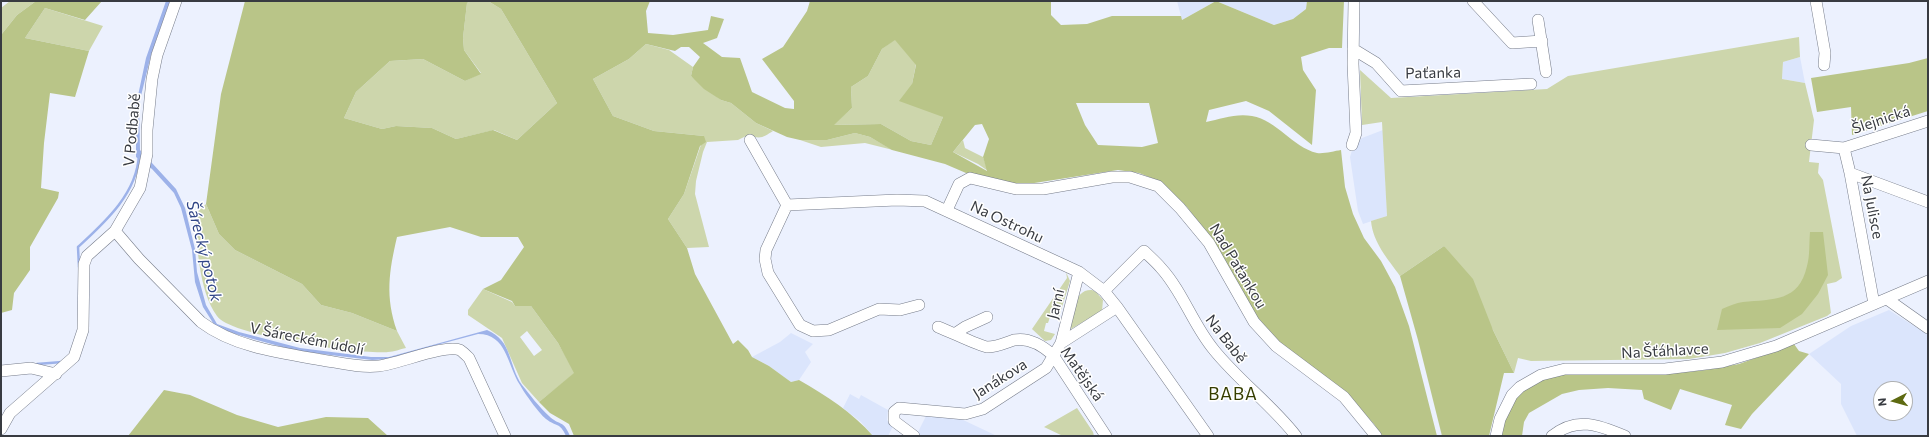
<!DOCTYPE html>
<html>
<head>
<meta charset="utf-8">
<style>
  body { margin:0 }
  #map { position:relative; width:1929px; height:437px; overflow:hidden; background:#ecf1fe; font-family:Commissioner,sans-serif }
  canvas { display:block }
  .frame { position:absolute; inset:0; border:2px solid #383b41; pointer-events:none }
  .north { position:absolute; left:1873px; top:381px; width:40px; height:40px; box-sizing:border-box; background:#fff; border:1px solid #afb1b3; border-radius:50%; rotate:264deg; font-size:11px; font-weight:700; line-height:16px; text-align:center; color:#383b41 }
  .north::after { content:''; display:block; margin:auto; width:14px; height:18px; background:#5e6a11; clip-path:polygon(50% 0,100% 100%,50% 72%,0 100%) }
</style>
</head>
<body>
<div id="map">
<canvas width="1929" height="437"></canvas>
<div class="frame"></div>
<div class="north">N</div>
</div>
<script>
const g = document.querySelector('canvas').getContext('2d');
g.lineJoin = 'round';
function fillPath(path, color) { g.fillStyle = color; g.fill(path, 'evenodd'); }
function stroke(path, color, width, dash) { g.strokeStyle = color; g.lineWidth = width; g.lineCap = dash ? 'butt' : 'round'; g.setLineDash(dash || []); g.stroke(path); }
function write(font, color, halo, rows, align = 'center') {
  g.font = font + ' Commissioner,sans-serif'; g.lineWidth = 3; g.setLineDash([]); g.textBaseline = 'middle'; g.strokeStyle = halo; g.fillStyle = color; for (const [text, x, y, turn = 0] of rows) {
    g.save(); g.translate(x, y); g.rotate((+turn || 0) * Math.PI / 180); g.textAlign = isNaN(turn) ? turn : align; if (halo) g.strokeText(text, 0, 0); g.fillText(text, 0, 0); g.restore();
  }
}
fillPath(new Path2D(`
  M 1177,1 L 1216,1 L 1182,20 Z
  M 1216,1 L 1307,1 L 1306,9 L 1293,19 L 1274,25 Z
  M 1800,57 L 1805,83 L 1782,79 L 1783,62 Z
  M 1383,130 L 1387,216 L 1363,224 L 1358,211 L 1350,157 L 1353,147 L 1362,138 Z
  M 1889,310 L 1928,335 L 1928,436 L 1857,436 L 1841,404 L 1841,384 L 1809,354 L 1851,326 ZM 1881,389 L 1905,389 L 1905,413 L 1881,413 Z
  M 791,333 L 813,344 L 805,352 L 811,362 L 799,380 L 791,382 L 769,366 L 752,357 L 780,342 Z
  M 850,394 L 859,399 L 861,395 L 888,410 L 887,420 L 893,426 L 888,436 L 873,436 L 861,422 L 843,408 Z
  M 926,416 L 959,418 L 997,436 L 916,436 Z`), '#dbe5fc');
fillPath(new Path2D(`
  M 10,1 L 36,1 L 17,15 L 1,35 L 1,8 Z
  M 471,1 L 488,1 L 501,9 L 557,103 L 517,140 L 494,130 L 456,139 L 432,128 L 396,126 L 382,129 L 344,118 L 356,92 L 390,61 L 423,59 L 465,81 L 481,73 L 464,50 L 463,38 L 467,3 Z
  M 45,8 L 103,26 L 89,51 L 25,38 Z
  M 1799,37 L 1800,57 L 1783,62 L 1782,79 L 1805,83 L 1814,120 L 1809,162 L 1819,163 L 1818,173 L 1823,180 L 1842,278 L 1836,282 L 1827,284 L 1831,313 L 1827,316 L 1760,343 L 1725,353 L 1689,359 L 1531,361 L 1518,358 L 1514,373 L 1493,330 L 1444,246 L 1400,276 C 1388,259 1373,243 1371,221 L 1387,216 L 1382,122 L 1362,125 L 1360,70 L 1391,98 L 1547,89 L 1568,76 Z
  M 895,39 L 916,64 L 912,84 L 943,117 L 931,145 L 911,141 L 881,124 L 833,125 L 852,108 L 851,87 L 868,76 L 882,49 Z
  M 646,44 L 669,50 L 693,67 L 691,76 L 721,100 L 731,103 L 756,123 L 773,131 C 765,136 759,141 750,134 L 738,140 L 707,142 L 703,152 L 696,181 L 695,194 L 709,247 L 687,248 L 668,219 L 684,194 L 704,136 L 654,131 L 613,116 L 593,79 L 629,59 Z
  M 855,133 L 870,137 L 893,150 L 865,143 L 821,147 L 800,140 L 827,140 Z
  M 963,140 L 965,148 L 983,157 L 988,171 L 978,164 L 953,152 Z
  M 206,204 L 219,234 L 235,250 L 302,284 L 321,305 L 352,313 L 397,331 L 406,348 C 400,349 394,352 388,352 C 362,355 230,336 217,316 C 198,289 198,246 194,215 Z
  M 1066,272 L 1070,281 L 1058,320 L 1050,317 L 1048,323 L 1046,323 L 1044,331 L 1055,334 L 1051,340 L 1045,341 L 1032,329 L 1067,278 Z
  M 483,289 L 512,302 L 515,306 L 531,306 L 558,343 L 575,373 L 539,402 L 522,383 L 502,338 L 468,315 L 468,310 ZM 527,331 L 542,350 L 534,356 L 520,337 Z
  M 1092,290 L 1096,292 L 1103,300 L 1102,311 L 1071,329 L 1070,328 C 1073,315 1073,289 1092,290 Z
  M 1077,408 L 1093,432 L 1094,436 L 1063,436 L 1044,427 Z`), '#cdd6ac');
fillPath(new Path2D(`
  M 36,1 L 102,1 L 85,20 L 45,8 L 25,38 L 89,51 L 75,97 L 50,93 L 44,143 L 41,188 L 59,192 L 58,198 L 30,247 L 30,270 L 14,293 L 12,310 L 1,313 L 1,35 L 17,15 Z
  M 245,1 L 471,1 L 467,3 L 463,38 L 464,50 L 481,74 L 465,81 L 423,59 L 390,61 L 356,92 L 344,118 L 382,129 L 396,126 L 432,128 L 456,139 L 493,130 L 517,140 L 557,103 L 501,9 L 488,1 L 650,1 L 646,11 L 648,33 L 673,35 L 708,30 L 711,16 L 724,19 L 717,38 L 703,43 L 722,57 L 740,58 L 752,92 L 785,108 L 794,109 L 794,101 L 762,59 L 783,47 L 807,11 L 810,1 L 1051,1 L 1051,15 L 1061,25 L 1087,24 L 1112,16 L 1181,16 L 1182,20 L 1216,1 L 1274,25 L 1293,19 L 1306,9 L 1307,1 L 1344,1 L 1342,48 L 1329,48 L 1301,57 L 1303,70 L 1316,90 L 1312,145 L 1269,111 L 1246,101 L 1209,110 L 1206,122 C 1221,119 1236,113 1252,116 C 1277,120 1292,147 1317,153 C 1324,154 1334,151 1341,150 L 1345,187 L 1353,214 L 1364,238 L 1381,261 L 1395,287 L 1409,326 L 1437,436 L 1382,436 L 1374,424 L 1346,393 L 1283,346 L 1258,318 L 1212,241 L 1187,207 L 1159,181 L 1139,173 L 1118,170 L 1015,186 L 980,179 L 945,164 L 892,150 L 870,137 L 855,133 L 827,140 L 800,140 L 787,137 L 756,123 L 731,103 L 721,100 L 704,89 L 691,76 L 693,67 L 700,57 L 689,47 L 681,47 L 675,51 L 646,44 L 629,59 L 593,79 L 613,116 L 654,131 L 704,136 L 706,142 L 700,146 L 684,194 L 668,219 L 687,248 L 695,274 L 733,344 L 738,340 L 748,350 L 752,357 L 769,366 L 791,382 L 799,380 C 827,396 852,412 873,436 L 574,436 L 569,424 L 550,413 L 539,402 L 574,373 L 558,343 L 531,306 L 515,306 L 512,301 L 483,289 L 501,280 L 524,247 L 518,237 L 481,237 L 450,227 L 397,237 C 389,271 385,297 397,331 L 352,313 L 321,305 L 302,284 L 235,250 L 219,234 L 206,204 L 221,94 ZM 895,40 L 916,65 L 912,84 L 899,101 L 943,117 L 931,145 L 911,141 L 881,124 L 834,125 L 852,108 L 851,87 L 868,76 L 882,49 ZM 1076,103 L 1149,103 L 1158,143 L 1142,147 L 1098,145 L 1085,125 ZM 982,124 L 989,139 L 983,157 L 987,171 L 953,152 L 975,125 Z
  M 1928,58 L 1928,111 L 1852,135 L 1851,107 L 1817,112 L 1811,78 L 1909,63 Z
  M 1810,232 L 1823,232 L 1828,275 L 1818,294 L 1802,314 L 1780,328 L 1717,330 L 1722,309 C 1729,306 1736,303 1743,302 C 1773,299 1799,302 1807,266 C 1810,256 1809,243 1810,232 Z
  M 1444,246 L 1473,279 L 1493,330 L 1514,373 L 1504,373 L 1489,436 L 1442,436 L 1418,340 L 1400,276 Z
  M 1794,344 L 1799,351 L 1809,354 L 1752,414 L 1741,429 L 1725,425 L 1732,405 L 1680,389 L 1671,410 L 1644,399 L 1642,390 L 1608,388 L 1579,390 L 1562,394 L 1529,413 L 1524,422 L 1522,436 L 1501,436 L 1505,421 L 1516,398 L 1523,391 L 1543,380 L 1566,374 L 1666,374 L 1706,370 L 1739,364 Z
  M 164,390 L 190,395 L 237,415 L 278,427 L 326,417 L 368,418 L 388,436 L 128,436 Z`), '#b9c588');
fillPath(new Path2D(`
  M 166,1 L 170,1 L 151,55 L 139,104 L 140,150 L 176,189 L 185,208 L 195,249 L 197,272 L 206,305 L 217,324 L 239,332 L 300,348 L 371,357 L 389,357 L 487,330 C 513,341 508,365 522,385 C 530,395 539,407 549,416 C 559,426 563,419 570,436 L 566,436 C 560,422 556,427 546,419 C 538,412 525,394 520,385 C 507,365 507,334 478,334 L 433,346 L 410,354 L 390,359 L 372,360 L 297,351 L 235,334 L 215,326 L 203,307 L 195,282 L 192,250 L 181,208 L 174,193 L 152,169 L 136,157 L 136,105 L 146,58 Z`), '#9db2e9');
stroke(new Path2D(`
  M 79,267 L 78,247 C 104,223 137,194 139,155
  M 37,364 L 62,362`), '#9db2e9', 2.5);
const minor = new Path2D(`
  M 1473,1 L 1512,43 L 1542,41
  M 1816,1 L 1825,53 L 1824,65
  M 1538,20 L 1546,72
  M 1353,49 L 1376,63 L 1401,91 L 1531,84
  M 750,140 L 787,205
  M 1352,145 L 1356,133 L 1353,64 L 1354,1
  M 1811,145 L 1844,148 L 1928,121
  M 1844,148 L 1850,173 L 1874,304
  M 1850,173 L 1928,202
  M 787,205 L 897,200 L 925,201 L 1079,272 L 1104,291 L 1117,307 L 1208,436
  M 787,205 L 766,250 L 765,259 L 768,273 L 800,325 L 813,331 L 829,330 L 879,309 L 900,310 L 919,305
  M 947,210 L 959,184 L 970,178 L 1016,189 L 1043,189 L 1112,177 L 1130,177 L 1158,186 L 1180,208 L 1209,243 L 1254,322 L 1276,346 L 1344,397 L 1376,436
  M 115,231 L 139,259 L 201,322 C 234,347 281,353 322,360 C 341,363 360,368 379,366 C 398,364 445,344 460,350 C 463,352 466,355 469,358 L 505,436
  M 1104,291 L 1144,251 C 1150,257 1156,262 1161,268 C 1183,292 1193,325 1214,350 C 1239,381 1272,405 1296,436
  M 1887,299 L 1928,328
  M 938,327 C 949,331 979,346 987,347 C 997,347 1005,343 1014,340 C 1029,337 1043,346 1053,355 L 1106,436
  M 956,333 L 965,327 L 987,317
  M 1061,343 L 1117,307
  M 1,371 L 31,368 L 56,374
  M 1,429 L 10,413 L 74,357 L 83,330 L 84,264 L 87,256 L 115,231 L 140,188 L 147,154 L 147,130 L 152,79 L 157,55 L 176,1
  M 914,436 L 894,421 L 894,412 L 899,408 L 965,414 L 983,409 L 1046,368 L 1061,343 L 1079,272
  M 1496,436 L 1500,419 L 1512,395 L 1520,387 L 1541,375 L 1565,369 L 1665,369 L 1722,362 L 1776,346 L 1928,281
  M 1552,436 C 1577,416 1599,425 1625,436`);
stroke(minor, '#767c8a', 12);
stroke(minor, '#fff', 11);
write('15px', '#383b41', '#fff', [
  ["Paťanka",1433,73,-1],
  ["Šlejnická",1881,120,-18],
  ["V Podbabě",132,130,-85],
  ["Na Julisce",1872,207,79],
  ["Na Ostrohu",1007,222,25],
  ["Nad Paťankou",1238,266,59],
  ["Jarní",1056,304,-76],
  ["V Šáreckém údolí",307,339,11],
  ["Na Babě",1226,339,52],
  ["Na Šťáhlavce",1665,351,-3],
  ["Matějská",1082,374,55],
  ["Janákova",1000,379,-32]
]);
write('italic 16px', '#304587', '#fff', [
  ["Šárecký potok",204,251,76]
]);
g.letterSpacing = '1px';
write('17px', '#353d00', '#fff', [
  ["BABA",1233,394]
]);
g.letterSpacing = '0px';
</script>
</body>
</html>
